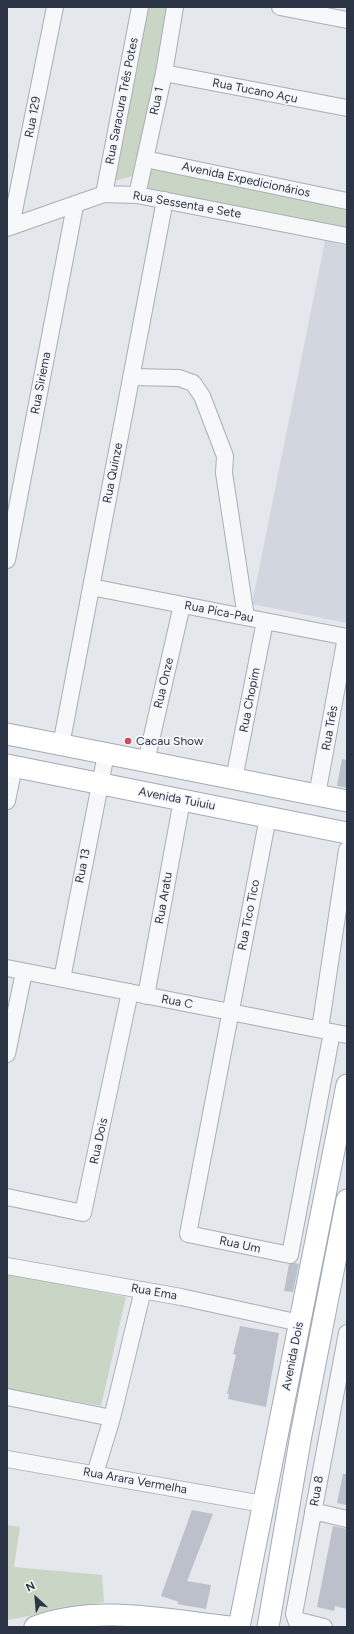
<!DOCTYPE html>
<html>
<head>
<meta charset="utf-8">
<style>
  body { margin:0 }
  #map { position:relative; width:354px; height:1634px; overflow:hidden; background:#e4e7ec; font-family:Figtree,sans-serif }
  canvas { display:block }
  .frame { position:absolute; inset:0; border:8px solid #2b3445; pointer-events:none }
  .north { position:absolute; left:16px; top:1578px; width:40px; height:40px; -webkit-text-stroke:3px #f4f6f9; paint-order:stroke; rotate:334deg; font-size:11px; font-weight:700; line-height:16px; text-align:center; color:#2b3445 }
  .north::after { content:''; display:block; margin:auto; width:14px; height:18px; background:#2b3445; clip-path:polygon(50% 0,100% 100%,50% 72%,0 100%) }
</style>
</head>
<body>
<div id="map">
<canvas width="354" height="1634"></canvas>
<div class="frame"></div>
<div class="north">N</div>
</div>
<script>
const g = document.querySelector('canvas').getContext('2d');
g.lineJoin = 'round';
function fillPath(path, color) { g.fillStyle = color; g.fill(path, 'evenodd'); }
function stroke(path, color, width, dash) { g.strokeStyle = color; g.lineWidth = width; g.lineCap = dash ? 'butt' : 'round'; g.setLineDash(dash || []); g.stroke(path); }
function write(font, color, halo, rows, align = 'center') {
  g.font = font + ' Figtree,sans-serif'; g.lineWidth = 3.5; g.setLineDash([]); g.textBaseline = 'middle'; g.strokeStyle = halo; g.fillStyle = color; for (const [text, x, y, turn = 0] of rows) {
    g.save(); g.translate(x, y); g.rotate((+turn || 0) * Math.PI / 180); g.textAlign = isNaN(turn) ? turn : align; if (halo) g.strokeText(text, 0, 0); g.fillText(text, 0, 0); g.restore();
  }
}
fillPath(new Path2D(`
  M 325,241 L 347,246 L 347,623 L 252,604 Z`), '#d2d6de');
fillPath(new Path2D(`
  M 144,7 L 169,7 L 135,175 L 111,182 Z
  M 148,166 L 347,205 L 347,231 L 143,190 Z
  M 7,1274 L 126,1297 L 101,1406 L 7,1389 Z
  M 7,1525 L 20,1527 L 14,1567 L 102,1575 L 104,1602 L 7,1620 Z`), '#c9d6c5');
fillPath(new Path2D(`
  M 342,759 L 347,760 L 347,788 L 337,786 Z
  M 294,1263 L 299,1264 L 293,1292 L 284,1291 L 289,1264 Z
  M 240,1326 L 279,1333 L 266,1407 L 228,1399 L 229,1394 L 227,1394 L 236,1355 L 233,1354 Z
  M 343,1474 L 347,1474 L 346,1505 L 337,1503 Z
  M 192,1510 L 213,1514 L 187,1581 L 211,1585 L 206,1609 L 177,1604 L 179,1602 L 161,1596 Z
  M 333,1526 L 347,1529 L 347,1609 L 335,1606 L 334,1611 L 317,1607 Z`), '#bbc0ca');
const minor = new Path2D(`
  M 280,7 L 347,20
  M 164,73 L 347,108
  M 145,159 L 347,201
  M 104,194 L 140,7
  M 137,195 L 164,73 L 175,7
  M 11,226 L 55,7
  M 7,228 L 104,194 L 137,195 L 347,236
  M 131,377 L 179,378 L 193,383 L 202,396 L 225,456 L 224,473 L 246,617
  M 7,560 L 75,206
  M 91,587 L 347,637
  M 61,745 L 165,200
  M 146,762 L 182,605
  M 234,779 L 265,621
  M 317,795 L 346,637
  M 7,801 L 14,767
  M 268,817 L 188,1234 L 290,1255 L 332,1032
  M 7,968 L 347,1035
  M 62,979 L 106,754
  M 146,996 L 182,800
  M 320,1029 L 347,850
  M 7,1054 L 24,972
  M 7,1197 L 83,1213 L 130,992
  M 7,1266 L 181,1297 L 300,1323
  M 7,1397 L 112,1418
  M 7,1459 L 263,1504
  M 95,1474 L 112,1418 L 143,1290
  M 313,1511 L 347,1519
  M 324,1627 L 296,1620 L 294,1614 L 347,1333`);
const major = new Path2D(`
  M 7,734 L 347,801
  M 7,765 L 347,833
  M 35,1627 C 96,1604 166,1620 229,1627
  M 239,1627 L 347,1085
  M 268,1627 L 301,1435 L 347,1200`);
stroke(minor, '#a9aeb7', 18);
stroke(major, '#a3abb8', 23);
stroke(minor, '#f7f8fa', 16);
stroke(major, '#fff', 21);
for (const [x, y, r, color] of [
  [128,741,4,"#d1495b"]
]) { const dot = new Path2D(); dot.arc(x, y, r, 0, 2 * Math.PI); g.fillStyle = color; g.fill(dot); stroke(dot, '#f4f6f9', 1.5); }
write('12px', '#2b3445', '#f4f6f9', [
  ["Rua Tucano Açu",255,91,11],
  ["Rua Saracura Três Potes",122,101,-79],
  ["Rua 1",157,101,-78],
  ["Rua 129",33,117,-79],
  ["Avenida Expedicionários",246,180,12],
  ["Rua Sessenta e Sete",187,205,10],
  ["Rua Siriema",41,383,-79],
  ["Rua Quinze",113,473,-79],
  ["Rua Pica-Pau",219,612,11],
  ["Rua Onze",164,683,-77],
  ["Rua Chopim",250,700,-79],
  ["Rua Três",330,728,-80],
  ["Avenida Tuiuiu",177,799,11],
  ["Rua 13",83,866,-79],
  ["Rua Aratu",164,898,-80],
  ["Rua Tico Tico",249,915,-79],
  ["Rua C",177,1002,11],
  ["Rua Dois",99,1141,-78],
  ["Rua Um",240,1245,12],
  ["Rua Ema",154,1292,10],
  ["Avenida Dois",293,1356,-79],
  ["Rua Arara Vermelha",135,1481,10],
  ["Rua 8",317,1491,-80]
]);
write('12px', '#2b3445', '#f4f6f9', [
  ["Cacau Show",136,741]
], 'left');
</script>
</body>
</html>
